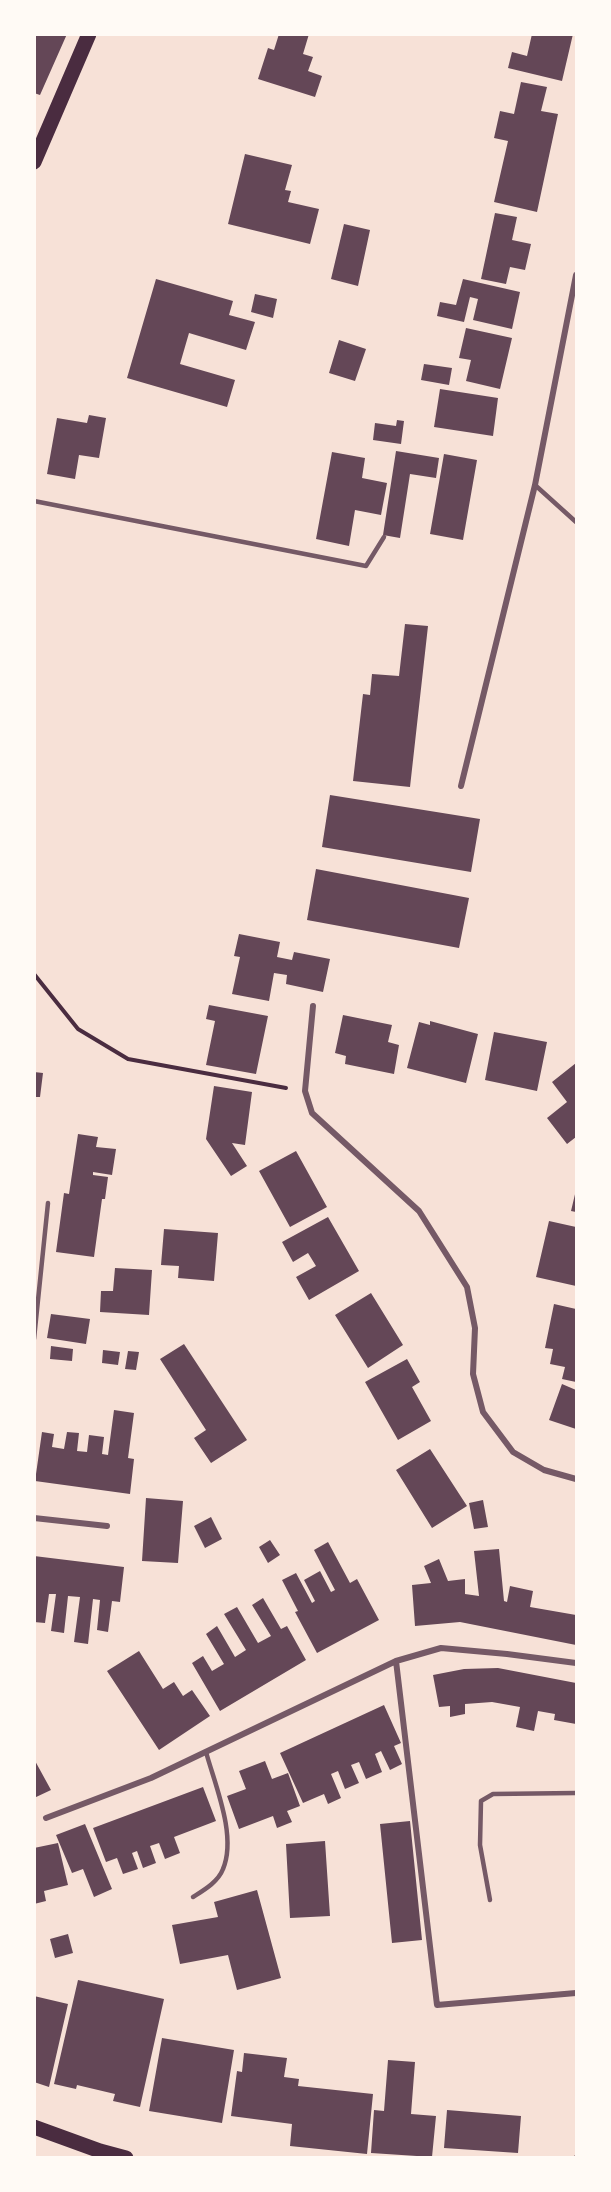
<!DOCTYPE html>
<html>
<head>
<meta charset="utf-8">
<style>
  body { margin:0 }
  #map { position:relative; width:611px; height:2192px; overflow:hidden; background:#f7e1d7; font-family:"Libre Baskerville",serif }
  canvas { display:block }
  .frame { position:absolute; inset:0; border:36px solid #fffaf5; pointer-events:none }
</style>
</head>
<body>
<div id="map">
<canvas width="611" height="2192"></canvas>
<div class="frame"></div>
</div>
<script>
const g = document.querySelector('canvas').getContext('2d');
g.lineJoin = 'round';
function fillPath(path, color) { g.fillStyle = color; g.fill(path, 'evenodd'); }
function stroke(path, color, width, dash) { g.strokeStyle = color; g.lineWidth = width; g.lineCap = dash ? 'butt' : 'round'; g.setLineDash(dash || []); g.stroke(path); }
fillPath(new Path2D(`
  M 34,34 L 67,34 L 40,95 L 34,93 Z
  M 279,34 L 309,34 L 303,54 L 313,57 L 308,71 L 322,76 L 315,97 L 258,79 L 268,48 L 274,50 Z
  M 532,34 L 573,34 L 562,81 L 508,68 L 512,52 L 527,56 Z
  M 521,82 L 547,87 L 541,111 L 558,114 L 537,212 L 494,202 L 508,141 L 494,138 L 500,111 L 514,114 Z
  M 245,154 L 292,165 L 285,190 L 291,191 L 288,202 L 319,209 L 310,244 L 228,224 Z
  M 495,213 L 517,217 L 512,240 L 531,244 L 525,270 L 510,267 L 506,284 L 481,279 Z
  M 344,224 L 370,230 L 358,286 L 331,279 Z
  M 156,279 L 233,301 L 229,315 L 255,322 L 246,350 L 189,333 L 180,364 L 235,380 L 227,407 L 127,378 Z
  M 463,279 L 520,292 L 512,329 L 473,320 L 478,299 L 470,297 L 464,322 L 437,316 L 440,302 L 456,305 Z
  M 255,294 L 277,299 L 273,318 L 251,312 Z
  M 466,328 L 512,338 L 500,389 L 466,381 L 471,360 L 459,358 Z
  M 339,340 L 366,349 L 355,381 L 329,373 Z
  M 424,364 L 452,368 L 449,385 L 421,380 Z
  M 440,389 L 498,398 L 493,436 L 434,427 Z
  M 89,415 L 106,418 L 99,458 L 79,455 L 75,479 L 47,474 L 57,418 L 87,423 Z
  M 397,420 L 404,421 L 401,444 L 373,440 L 375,423 L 396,426 Z
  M 396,451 L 439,458 L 436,478 L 410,474 L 400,538 L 383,535 Z
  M 332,452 L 365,458 L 362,478 L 387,483 L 381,515 L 355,510 L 349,546 L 316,539 Z
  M 444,454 L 477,460 L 463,540 L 430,534 Z
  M 405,624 L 428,626 L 410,787 L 353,781 L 363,694 L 370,695 L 372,674 L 399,676 Z
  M 330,795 L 480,819 L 471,872 L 322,847 Z
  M 316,869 L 469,898 L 459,948 L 307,920 Z
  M 239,934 L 280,942 L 277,957 L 292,960 L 294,952 L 330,959 L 323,992 L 286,984 L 287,975 L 274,973 L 269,1001 L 232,994 L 240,957 L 234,956 Z
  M 209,1005 L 268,1016 L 256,1074 L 206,1065 L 215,1021 L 206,1019 Z
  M 343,1015 L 392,1025 L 388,1042 L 399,1045 L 394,1074 L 345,1064 L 346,1056 L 335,1053 Z
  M 430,1021 L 478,1034 L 466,1083 L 407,1068 L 419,1022 L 430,1025 Z
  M 494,1032 L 547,1042 L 537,1091 L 485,1080 Z
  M 576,1063 L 576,1137 L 567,1144 L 547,1118 L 567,1102 L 552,1082 Z
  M 34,1072 L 43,1073 L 40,1097 L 34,1097 Z
  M 214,1086 L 252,1092 L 245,1145 L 232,1143 L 247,1166 L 231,1176 L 206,1139 Z
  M 78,1134 L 98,1137 L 96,1147 L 116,1149 L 112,1175 L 93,1172 L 93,1175 L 108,1177 L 105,1199 L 102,1199 L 94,1257 L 56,1252 L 64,1193 L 69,1194 Z
  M 296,1151 L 327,1207 L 290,1227 L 259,1171 Z
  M 576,1190 L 576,1212 L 571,1211 Z
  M 328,1217 L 359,1271 L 309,1300 L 296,1277 L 316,1266 L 308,1253 L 293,1262 L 282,1242 Z
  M 549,1221 L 576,1227 L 576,1286 L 536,1277 Z
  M 164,1229 L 218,1233 L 214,1281 L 178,1278 L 179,1266 L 161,1265 Z
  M 115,1268 L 152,1270 L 149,1315 L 100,1312 L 101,1291 L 113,1291 Z
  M 371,1293 L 403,1345 L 368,1368 L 335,1315 Z
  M 554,1304 L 576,1309 L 576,1382 L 562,1379 L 565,1367 L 550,1364 L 553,1349 L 545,1348 Z
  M 51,1314 L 90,1319 L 86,1344 L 47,1338 Z
  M 184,1344 L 247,1440 L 211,1463 L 194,1438 L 206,1430 L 160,1359 Z
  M 51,1346 L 73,1349 L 72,1361 L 50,1359 Z
  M 103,1350 L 120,1352 L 118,1365 L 102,1363 Z
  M 128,1351 L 139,1352 L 136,1370 L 125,1369 Z
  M 407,1359 L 420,1382 L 412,1387 L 431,1421 L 398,1440 L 365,1382 Z
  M 562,1384 L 576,1390 L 576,1429 L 549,1420 Z
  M 114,1410 L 134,1413 L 128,1458 L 134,1459 L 130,1494 L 35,1481 L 42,1432 L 54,1434 L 52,1447 L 64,1449 L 67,1432 L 79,1433 L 77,1451 L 87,1452 L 89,1435 L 104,1437 L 102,1454 L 108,1455 Z
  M 430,1449 L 467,1506 L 432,1528 L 396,1470 Z
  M 146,1498 L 183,1501 L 178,1563 L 142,1561 Z
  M 483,1500 L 488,1527 L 474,1529 L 469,1503 Z
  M 211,1517 L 222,1539 L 205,1548 L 194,1526 Z
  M 270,1540 L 280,1555 L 268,1563 L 259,1547 Z
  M 328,1542 L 350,1583 L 357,1579 L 379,1620 L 317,1653 L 295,1612 L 298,1611 L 282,1580 L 296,1573 L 312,1603 L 315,1601 L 304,1580 L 320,1571 L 331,1592 L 335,1590 L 314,1550 Z
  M 499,1549 L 504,1601 L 507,1602 L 510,1586 L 533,1591 L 530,1607 L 576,1615 L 576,1645 L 460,1622 L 415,1626 L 412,1585 L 431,1583 L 424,1566 L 439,1559 L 448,1581 L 465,1579 L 465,1594 L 479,1596 L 474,1551 Z
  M 34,1556 L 124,1567 L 120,1602 L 112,1601 L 108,1632 L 97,1630 L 100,1600 L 93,1599 L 88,1644 L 74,1642 L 80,1597 L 68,1596 L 64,1633 L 51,1631 L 56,1594 L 49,1594 L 45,1623 L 34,1622 Z
  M 263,1598 L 281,1629 L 287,1626 L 306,1660 L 220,1711 L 192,1663 L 203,1656 L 212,1671 L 224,1664 L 206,1634 L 217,1626 L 235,1657 L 246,1650 L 224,1614 L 237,1607 L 258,1643 L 271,1636 L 252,1605 Z
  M 139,1651 L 163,1689 L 174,1682 L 183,1696 L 192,1690 L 210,1716 L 159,1750 L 107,1671 Z
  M 498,1668 L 576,1683 L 576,1724 L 554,1720 L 555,1714 L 538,1711 L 534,1731 L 516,1727 L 520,1707 L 492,1702 L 465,1704 L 465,1714 L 450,1717 L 450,1706 L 439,1707 L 433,1675 L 464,1669 Z
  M 384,1705 L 401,1743 L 394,1746 L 402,1764 L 390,1770 L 381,1751 L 375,1754 L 382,1772 L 366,1779 L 359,1762 L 351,1765 L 359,1783 L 345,1789 L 338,1771 L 331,1774 L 341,1798 L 328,1804 L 324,1794 L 303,1803 L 280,1753 Z
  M 34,1759 L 51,1790 L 34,1798 Z
  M 265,1761 L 272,1779 L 288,1773 L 300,1806 L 287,1811 L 292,1822 L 277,1828 L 273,1816 L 239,1829 L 227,1796 L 246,1789 L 239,1771 Z
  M 203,1787 L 216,1821 L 174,1837 L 180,1853 L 165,1859 L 159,1843 L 150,1846 L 156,1863 L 143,1868 L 137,1851 L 132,1853 L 138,1869 L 123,1874 L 117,1858 L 106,1862 L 93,1828 Z
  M 410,1821 L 422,1940 L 392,1943 L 380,1824 Z
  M 85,1824 L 112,1889 L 94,1897 L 83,1869 L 72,1873 L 56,1835 Z
  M 325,1841 L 330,1916 L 290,1918 L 286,1844 Z
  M 58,1843 L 68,1885 L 44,1891 L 46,1901 L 34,1904 L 34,1848 Z
  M 257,1890 L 281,1978 L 237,1990 L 228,1955 L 180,1964 L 172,1925 L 218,1917 L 214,1902 Z
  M 68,1934 L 73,1953 L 55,1958 L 50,1939 Z
  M 78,1980 L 164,1999 L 140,2107 L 113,2101 L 115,2094 L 77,2085 L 76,2089 L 54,2084 Z
  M 34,1996 L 68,2004 L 49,2087 L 34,2082 Z
  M 162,2038 L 234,2050 L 222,2123 L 149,2111 Z
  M 244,2053 L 287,2058 L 284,2077 L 299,2079 L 298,2086 L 373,2094 L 367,2154 L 290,2146 L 292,2124 L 231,2116 L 237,2071 L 242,2072 Z
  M 388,2060 L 415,2062 L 411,2114 L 436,2116 L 432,2157 L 371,2153 L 374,2110 L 384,2111 Z
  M 447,2110 L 521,2116 L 518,2153 L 444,2148 Z`), '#644757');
stroke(new Path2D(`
  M 34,974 L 78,1029 L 128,1059 L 286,1088
  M 576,2158 L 576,2157`), '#4a2c40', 4);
stroke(new Path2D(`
  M 535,485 L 576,522
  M 34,501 L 366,566 L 384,537
  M 34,1339 L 48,1203
  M 193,1897 C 204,1890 218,1882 223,1869 C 237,1836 215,1785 206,1752
  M 490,1900 L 480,1845 L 481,1801 L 493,1794 L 576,1793`), '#755966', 4.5);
stroke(new Path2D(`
  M 461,786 L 535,485 L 576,275
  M 313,1006 L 305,1091 L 312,1113 L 419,1211 L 467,1287 L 475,1328 L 473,1374 L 483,1412 L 513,1452 L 544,1470 L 576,1479
  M 34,1518 L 107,1526
  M 396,1661 L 437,2005 L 576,1993
  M 46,1818 L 151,1778 L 396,1661 L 441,1648 L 507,1654 L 576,1663`), '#755966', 6);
stroke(new Path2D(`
  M 34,162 L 89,34
  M 34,2127 L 100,2151 L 126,2158`), '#4a2c40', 15);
</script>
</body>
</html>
